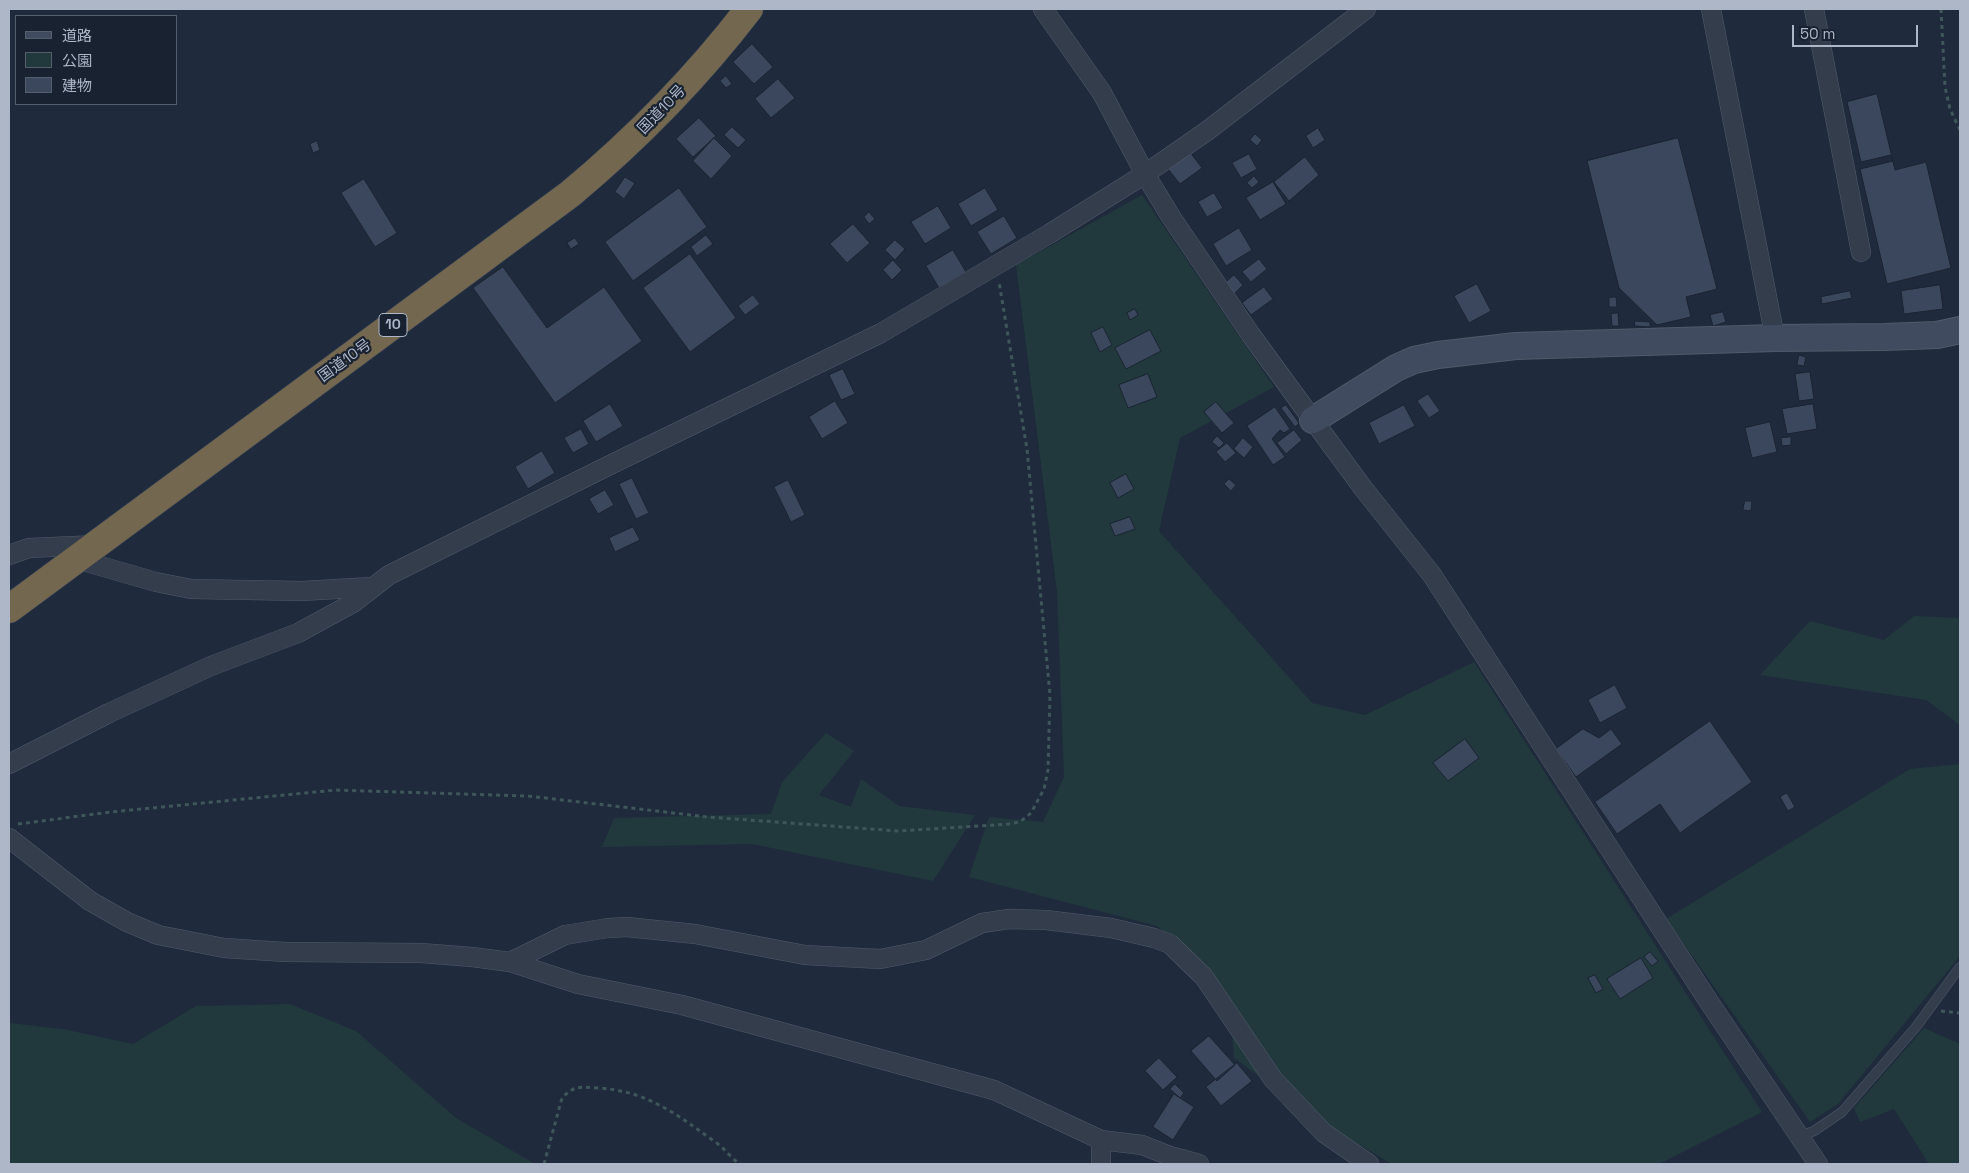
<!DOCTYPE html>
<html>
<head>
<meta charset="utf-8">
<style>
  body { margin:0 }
  #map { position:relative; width:1969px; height:1173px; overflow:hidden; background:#1f2b3c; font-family:"Space Grotesk","Noto Sans JP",sans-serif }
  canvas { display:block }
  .frame { position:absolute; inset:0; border:10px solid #aeb7c8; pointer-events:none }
  .legend { position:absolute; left:15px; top:15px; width:162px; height:90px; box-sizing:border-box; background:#192231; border:1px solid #555e6d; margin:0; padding:6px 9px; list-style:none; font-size:15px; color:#aeb7c8 }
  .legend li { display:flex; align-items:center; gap:10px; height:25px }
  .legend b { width:25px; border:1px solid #555e6d }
  .scale { position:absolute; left:1792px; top:25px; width:126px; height:22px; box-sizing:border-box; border:2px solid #aeb7c8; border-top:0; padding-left:6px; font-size:15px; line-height:18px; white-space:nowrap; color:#aeb7c8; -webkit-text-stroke:4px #192231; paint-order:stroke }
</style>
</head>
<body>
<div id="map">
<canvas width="1969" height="1173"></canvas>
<div class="frame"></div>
<ul class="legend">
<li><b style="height:6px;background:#414b60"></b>道路</li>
<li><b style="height:14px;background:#21393d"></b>公園</li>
<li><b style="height:14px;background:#3b475d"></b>建物</li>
</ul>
<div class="scale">50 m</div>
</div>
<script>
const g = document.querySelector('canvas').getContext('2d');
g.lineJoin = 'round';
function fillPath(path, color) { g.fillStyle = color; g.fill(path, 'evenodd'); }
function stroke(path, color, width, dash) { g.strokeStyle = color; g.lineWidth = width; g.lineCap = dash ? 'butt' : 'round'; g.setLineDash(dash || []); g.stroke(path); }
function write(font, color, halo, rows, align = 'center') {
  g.font = font + ' "Space Grotesk","Noto Sans JP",sans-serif'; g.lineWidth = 4.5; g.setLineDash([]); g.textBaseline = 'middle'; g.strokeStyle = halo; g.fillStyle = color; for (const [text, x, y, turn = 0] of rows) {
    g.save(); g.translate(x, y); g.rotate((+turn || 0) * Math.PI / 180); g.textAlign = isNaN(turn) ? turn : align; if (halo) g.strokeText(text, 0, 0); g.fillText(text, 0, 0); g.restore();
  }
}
fillPath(new Path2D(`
  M 1142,195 L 1274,387 L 1180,438 L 1159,531 L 1312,703 L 1365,715 L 1474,662 L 1762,1112 L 1659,1164 L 1392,1164 L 1331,1128 L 1234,1058 L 1230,1005 L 1203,965 L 1157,926 L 969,877 L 989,817 L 1043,822 L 1064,777 L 1057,592 L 1016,265 Z
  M 1914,616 L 1960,618 L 1960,725 L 1926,700 L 1760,675 L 1810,621 L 1884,640 Z
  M 826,733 L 854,751 L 819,795 L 851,807 L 861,779 L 899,806 L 975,815 L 933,881 L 752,844 L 602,847 L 614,818 L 771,814 L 782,782 Z
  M 1960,764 L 1960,956 L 1838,1104 L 1810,1122 L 1666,919 L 1910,769 Z
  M 290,1004 L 356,1031 L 456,1118 L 535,1164 L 9,1164 L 9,1023 L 63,1029 L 133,1044 L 196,1006 Z
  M 1924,1028 L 1960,1044 L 1960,1164 L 1929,1164 L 1894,1109 L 1860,1122 L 1854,1108 Z`), '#21393d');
const building = new Path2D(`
  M 752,44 L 773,67 L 754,84 L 733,62 Z
  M 726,76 L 732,84 L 726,88 L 720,81 Z
  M 778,79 L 795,98 L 771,118 L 755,99 Z
  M 1877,94 L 1895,170 L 1926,162 L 1951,268 L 1887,284 L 1860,169 L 1893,161 L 1891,155 L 1861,162 L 1847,102 Z
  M 699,118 L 716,136 L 693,157 L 676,139 Z
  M 732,127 L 746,140 L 738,148 L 724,135 Z
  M 1318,128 L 1325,140 L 1313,148 L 1306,136 Z
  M 1255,134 L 1262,140 L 1257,146 L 1250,140 Z
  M 714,138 L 732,156 L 711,179 L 693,161 Z
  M 1678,138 L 1717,289 L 1686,297 L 1691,317 L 1657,325 L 1619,288 L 1587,161 Z
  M 317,141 L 320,150 L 313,153 L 310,144 Z
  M 1190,152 L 1202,168 L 1180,184 L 1168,169 Z
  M 1249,154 L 1257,169 L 1241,178 L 1232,163 Z
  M 1305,157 L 1319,175 L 1289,201 L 1274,182 Z
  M 1254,176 L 1259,182 L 1252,188 L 1247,183 Z
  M 625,177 L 635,183 L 624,199 L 615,192 Z
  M 364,179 L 397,233 L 375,247 L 341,193 Z
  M 1273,182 L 1286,204 L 1260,220 L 1246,198 Z
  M 679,188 L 707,227 L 633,281 L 605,242 Z
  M 985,188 L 998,210 L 971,226 L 958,204 Z
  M 1214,193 L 1223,208 L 1207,217 L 1198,202 Z
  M 938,206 L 951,228 L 925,244 L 911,222 Z
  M 869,212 L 875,219 L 869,224 L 864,217 Z
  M 1004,216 L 1017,238 L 991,254 L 977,232 Z
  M 853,224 L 870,243 L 847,263 L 830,244 Z
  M 1239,228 L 1252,250 L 1226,266 L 1213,244 Z
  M 706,235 L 713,244 L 697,256 L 691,247 Z
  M 575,238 L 579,244 L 571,249 L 567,243 Z
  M 895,240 L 905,249 L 895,260 L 885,250 Z
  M 953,250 L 966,272 L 939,288 L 926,266 Z
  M 690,254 L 736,318 L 690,352 L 643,288 Z
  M 1259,259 L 1267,269 L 1251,282 L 1242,272 Z
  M 893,260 L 902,270 L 892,280 L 883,270 Z
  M 503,267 L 547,328 L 604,287 L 642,341 L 555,403 L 473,288 Z
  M 1234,275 L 1243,285 L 1233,295 L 1223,285 Z
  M 1477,284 L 1491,311 L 1469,323 L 1454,296 Z
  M 1940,285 L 1943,309 L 1904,314 L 1901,291 Z
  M 1264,287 L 1273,299 L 1251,315 L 1242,303 Z
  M 1850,291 L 1852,298 L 1822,304 L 1821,297 Z
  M 753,295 L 760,304 L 745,315 L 738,306 Z
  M 1616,297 L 1617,307 L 1609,307 L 1609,298 Z
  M 1135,309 L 1138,315 L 1130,320 L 1127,313 Z
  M 1723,312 L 1726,322 L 1713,326 L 1710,315 Z
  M 1618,313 L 1619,326 L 1612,326 L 1611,314 Z
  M 1635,321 L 1650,322 L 1650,327 L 1635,326 Z
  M 1103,327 L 1112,345 L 1100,352 L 1091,333 Z
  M 1150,330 L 1161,351 L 1126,369 L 1115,348 Z
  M 1799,355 L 1806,357 L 1804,366 L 1797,365 Z
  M 843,369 L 855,394 L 841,400 L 829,375 Z
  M 1810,372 L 1814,399 L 1799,401 L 1795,374 Z
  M 1148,374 L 1157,397 L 1128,408 L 1119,385 Z
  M 1428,394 L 1440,411 L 1429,418 L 1417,401 Z
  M 835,401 L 848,423 L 822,439 L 809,417 Z
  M 1216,402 L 1234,423 L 1222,433 L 1204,412 Z
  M 610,404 L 623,426 L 596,442 L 583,421 Z
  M 1813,404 L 1817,429 L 1787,434 L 1782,409 Z
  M 1286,405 L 1299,423 L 1295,427 L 1281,408 Z
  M 1404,405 L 1415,426 L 1379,444 L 1369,423 Z
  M 1275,407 L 1290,429 L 1284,433 L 1280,430 L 1272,439 L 1285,457 L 1273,465 L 1247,426 Z
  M 1770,422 L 1777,452 L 1752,458 L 1745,428 Z
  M 581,429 L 589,444 L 573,453 L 564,438 Z
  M 1294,430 L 1302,440 L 1286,454 L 1277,443 Z
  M 1217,436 L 1224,443 L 1219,448 L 1212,442 Z
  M 1791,437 L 1791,445 L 1782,446 L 1781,438 Z
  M 1243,438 L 1253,447 L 1244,458 L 1234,449 Z
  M 1227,443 L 1236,453 L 1225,462 L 1216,452 Z
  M 542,451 L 555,473 L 528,489 L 515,467 Z
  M 1126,474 L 1134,489 L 1118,498 L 1110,483 Z
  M 632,478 L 649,513 L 636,519 L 619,484 Z
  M 1229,479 L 1236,485 L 1231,491 L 1224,484 Z
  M 788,480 L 805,515 L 791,522 L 774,487 Z
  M 605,490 L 614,505 L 598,514 L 589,499 Z
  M 1745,501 L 1752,501 L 1751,511 L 1743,510 Z
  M 1130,517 L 1135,529 L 1115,536 L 1110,524 Z
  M 633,527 L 640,540 L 615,552 L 609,538 Z
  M 1615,685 L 1627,708 L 1600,723 L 1588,700 Z
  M 1710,721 L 1752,782 L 1680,833 L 1660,804 L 1617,834 L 1595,802 Z
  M 1583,729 L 1599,738 L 1611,729 L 1622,744 L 1576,777 L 1556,749 Z
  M 1465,739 L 1479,758 L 1448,781 L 1433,763 Z
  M 1787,793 L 1795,807 L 1788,811 L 1780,797 Z
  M 1650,952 L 1658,961 L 1652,966 L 1644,957 Z
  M 1641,958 L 1653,978 L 1620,999 L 1607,979 Z
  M 1595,975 L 1603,989 L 1596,993 L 1588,978 Z
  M 1209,1036 L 1235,1065 L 1217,1081 L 1191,1051 Z
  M 1159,1058 L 1177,1077 L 1163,1090 L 1145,1071 Z
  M 1237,1063 L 1252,1081 L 1221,1106 L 1206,1087 Z
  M 1175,1084 L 1184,1093 L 1180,1098 L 1170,1089 Z
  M 1174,1094 L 1194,1107 L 1173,1140 L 1153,1127 Z`);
fillPath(building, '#3b475d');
stroke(building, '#1b2433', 1);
const lane = new Path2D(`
  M 1800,1136 L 1814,1131 L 1842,1112 L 1916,1027 L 1960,967`);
const street = new Path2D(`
  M 1043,9 L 1102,93 L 1145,174 L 1171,217 L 1251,335 L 1313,420 L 1363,488 L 1432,575 L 1709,1002 L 1818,1164
  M 1711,9 L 1775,338
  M 1814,9 L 1861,252
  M 9,555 L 29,548 L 96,545
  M 76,559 L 156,582 L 191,589 L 302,591 L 371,587
  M 9,764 L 109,713 L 211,666 L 298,633 L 353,603 L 389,575 L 612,464 L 881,333 L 1049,234 L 1145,174 L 1207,131 L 1366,9
  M 9,838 L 90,901 L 127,922 L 158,935 L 224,948 L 285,952 L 421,953 L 472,957 L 510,962 L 578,984 L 682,1005 L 994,1090 L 1101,1140 L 1142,1145 L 1170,1156 L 1199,1164
  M 510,962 L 565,935 L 608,928 L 627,927 L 695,934 L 805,955 L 880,959 L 926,950 L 982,923 L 1009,919 L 1046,920 L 1111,928 L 1154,938 L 1170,944 L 1204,977 L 1273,1079 L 1324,1133 L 1369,1164
  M 1101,1164 L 1101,1140`);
const secondary = new Path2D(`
  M 1313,420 L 1396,368 L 1414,360 L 1438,355 L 1516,346 L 1775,338 L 1884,337 L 1937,335 L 1960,330`);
const highway = new Path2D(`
  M 9,609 L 570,194 C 636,139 696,78 749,9`);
stroke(lane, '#515a6a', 10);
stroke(street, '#515a6a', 20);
stroke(secondary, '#515a6a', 28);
stroke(highway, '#3e4757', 29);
stroke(new Path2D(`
  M 1941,9 L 1945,87 L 1950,109 L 1960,130
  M 18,824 L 111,812 L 336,790 L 528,796 L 708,817 L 898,831 L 1011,824 L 1021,821 L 1031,813 L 1044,789 L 1048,770 L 1050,695 L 1027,449 L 999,282
  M 1941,1011 L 1960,1013
  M 544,1164 L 562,1098 C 574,1085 581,1087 597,1088 C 647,1090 679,1116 718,1144 C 726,1150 732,1160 741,1164`), '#3f565b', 3, [4, 4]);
stroke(lane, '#333d4c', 9);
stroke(street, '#333d4c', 19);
stroke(secondary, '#414b60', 26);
stroke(highway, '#73674f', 28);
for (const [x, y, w] of [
  [393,325,28]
]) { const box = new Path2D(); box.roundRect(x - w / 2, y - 11.5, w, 23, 4); g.fillStyle = '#192231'; g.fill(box); stroke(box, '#aeb7c8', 1); }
write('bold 14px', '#aeb7c8', null, [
  ["10",393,325]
]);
write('15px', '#aeb7c8', '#192231', [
  ["国道10号",662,110,-46],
  ["国道10号",345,361,-36]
]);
</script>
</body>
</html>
